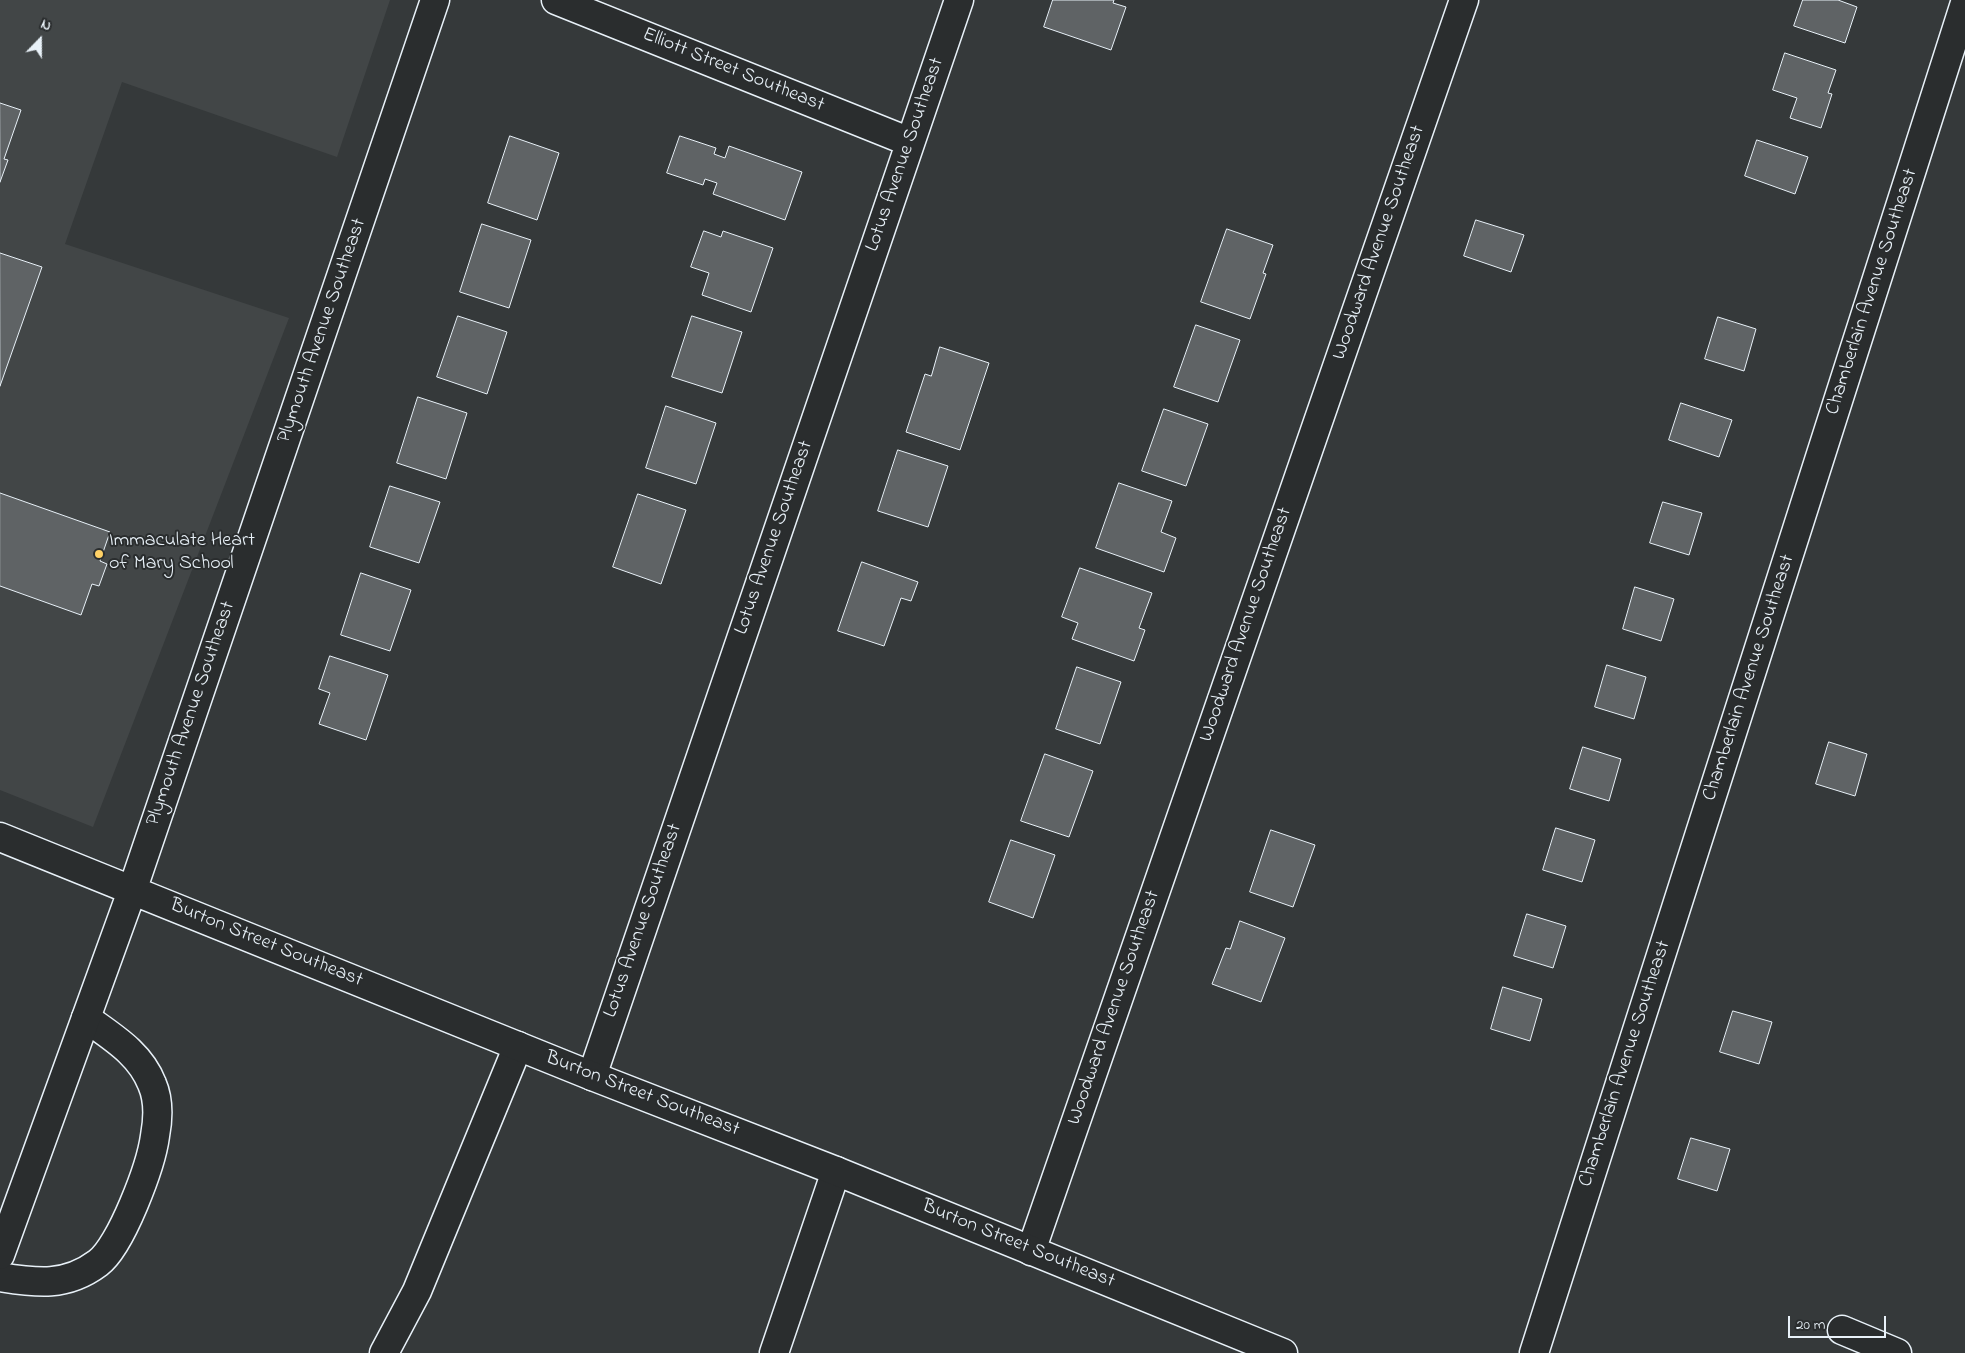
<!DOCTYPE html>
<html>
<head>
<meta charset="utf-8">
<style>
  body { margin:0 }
  #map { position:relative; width:1965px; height:1353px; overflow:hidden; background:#35393a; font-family:"Indie Flower",sans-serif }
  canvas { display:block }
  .north { position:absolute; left:15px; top:15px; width:50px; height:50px; -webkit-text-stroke:4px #2a2d2e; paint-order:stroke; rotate:22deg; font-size:14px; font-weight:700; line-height:20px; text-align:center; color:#e8f1f8 }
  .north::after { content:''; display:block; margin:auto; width:18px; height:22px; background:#e8f1f8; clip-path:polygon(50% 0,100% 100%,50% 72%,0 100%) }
  .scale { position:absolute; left:1788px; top:1316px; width:98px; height:22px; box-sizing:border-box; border:2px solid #e8f1f8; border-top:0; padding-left:6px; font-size:15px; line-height:18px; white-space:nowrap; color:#e8f1f8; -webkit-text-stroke:4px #2a2d2e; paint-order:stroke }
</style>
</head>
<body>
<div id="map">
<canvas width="1965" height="1353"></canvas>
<div class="north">N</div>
<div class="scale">20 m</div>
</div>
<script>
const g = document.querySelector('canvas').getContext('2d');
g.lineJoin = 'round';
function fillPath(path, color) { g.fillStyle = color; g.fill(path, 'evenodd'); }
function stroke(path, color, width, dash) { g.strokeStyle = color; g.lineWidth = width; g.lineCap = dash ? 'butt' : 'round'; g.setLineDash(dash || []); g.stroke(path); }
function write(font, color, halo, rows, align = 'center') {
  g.font = font + ' "Indie Flower",sans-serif'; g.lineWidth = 4; g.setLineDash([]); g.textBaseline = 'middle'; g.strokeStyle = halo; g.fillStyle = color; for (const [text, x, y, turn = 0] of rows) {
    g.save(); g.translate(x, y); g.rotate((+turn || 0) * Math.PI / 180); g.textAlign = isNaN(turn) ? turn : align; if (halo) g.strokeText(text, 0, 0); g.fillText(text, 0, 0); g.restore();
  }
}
fillPath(new Path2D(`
  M 0,0 L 390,0 L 337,157 L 122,82 L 65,244 L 289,318 L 93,827 L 0,790 Z`), '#424647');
const building = new Path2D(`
  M 1053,0 L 1114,0 L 1113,3 L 1126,7 L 1111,50 L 1044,27 Z
  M 1803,0 L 1838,0 L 1857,7 L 1845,43 L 1794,26 Z
  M 1785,53 L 1836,70 L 1828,93 L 1832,94 L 1821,128 L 1790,118 L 1797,98 L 1773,90 Z
  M 0,103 L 21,110 L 4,159 L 8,160 L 0,182 Z
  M 510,136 L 559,153 L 537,220 L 488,203 Z
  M 680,136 L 716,148 L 714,154 L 725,158 L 729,146 L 802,172 L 785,220 L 713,194 L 717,183 L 705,179 L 703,185 L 667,173 Z
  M 1757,140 L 1808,157 L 1795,194 L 1745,176 Z
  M 1476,220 L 1524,235 L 1511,272 L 1464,256 Z
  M 482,224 L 531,240 L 509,308 L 460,292 Z
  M 1227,229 L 1273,245 L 1263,273 L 1266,274 L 1250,319 L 1201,302 Z
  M 704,231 L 721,237 L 723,231 L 773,248 L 751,312 L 702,295 L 709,273 L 691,267 Z
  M 0,253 L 42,267 L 0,386 Z
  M 458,316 L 507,332 L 487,394 L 437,377 Z
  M 692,316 L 742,332 L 722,393 L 672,377 Z
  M 1718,317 L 1756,329 L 1744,371 L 1705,359 Z
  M 1196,325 L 1240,340 L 1218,402 L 1174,387 Z
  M 940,347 L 989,363 L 960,450 L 906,432 L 925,374 L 931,376 Z
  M 418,397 L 467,413 L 446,479 L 397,463 Z
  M 1681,403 L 1732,420 L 1719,457 L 1669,440 Z
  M 666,406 L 716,423 L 696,484 L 646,468 Z
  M 1164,409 L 1208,424 L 1186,486 L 1142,471 Z
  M 898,450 L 948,466 L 928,527 L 878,511 Z
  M 1119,483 L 1172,501 L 1161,532 L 1176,538 L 1164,572 L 1096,548 Z
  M 390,486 L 440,502 L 419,563 L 370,547 Z
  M 0,493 L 110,532 L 100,561 L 107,564 L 99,586 L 92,584 L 81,615 L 0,586 Z
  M 638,494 L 686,510 L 661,584 L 613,567 Z
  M 1663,502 L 1702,513 L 1689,555 L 1650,543 Z
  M 862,562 L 918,582 L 911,601 L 901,598 L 884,646 L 838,631 Z
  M 1080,568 L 1152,593 L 1139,628 L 1145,630 L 1134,661 L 1072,639 L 1078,623 L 1062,617 Z
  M 361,573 L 411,590 L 390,651 L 341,635 Z
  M 1635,587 L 1674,599 L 1661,641 L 1623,629 Z
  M 330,656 L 388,675 L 366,740 L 319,724 L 330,693 L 319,689 Z
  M 1607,665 L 1646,677 L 1634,719 L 1595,707 Z
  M 1077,667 L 1121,682 L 1100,744 L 1056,729 Z
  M 1829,742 L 1867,754 L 1855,796 L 1816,784 Z
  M 1583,747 L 1621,759 L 1609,801 L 1570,789 Z
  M 1045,754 L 1093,771 L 1069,837 L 1021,821 Z
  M 1556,828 L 1595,840 L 1582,882 L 1543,870 Z
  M 1271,830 L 1315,845 L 1293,907 L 1250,892 Z
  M 1011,840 L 1055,855 L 1033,918 L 989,902 Z
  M 1527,914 L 1566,926 L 1553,968 L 1514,956 Z
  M 1240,921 L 1285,938 L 1261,1002 L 1212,984 L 1226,948 L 1230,949 Z
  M 1503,987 L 1542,999 L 1530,1041 L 1491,1029 Z
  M 1733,1011 L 1772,1022 L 1759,1064 L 1720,1052 Z
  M 1691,1138 L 1730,1149 L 1717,1191 L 1678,1179 Z`);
fillPath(building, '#5f6365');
stroke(building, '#e8f1f8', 1);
const minor = new Path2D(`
  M 556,0 L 910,142
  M 592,1076 L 959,0
  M 1031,1251 L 1464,0
  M 0,1277 C 37,1283 66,1287 98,1263 C 121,1246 151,1166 155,1136 C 158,1120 159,1100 152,1084 C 140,1053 112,1037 86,1018
  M 1842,1330 L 1897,1353
  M 384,1353 L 417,1291 L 518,1046
  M 774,1353 L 836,1171
  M 1534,1353 L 1965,3`);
const major = new Path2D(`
  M 0,837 L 592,1076 L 836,1171 L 1283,1353
  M 0,1255 L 132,891 L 435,0`);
stroke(minor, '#e8f1f8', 31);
stroke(major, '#e8f1f8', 31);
stroke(minor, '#2a2d2e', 28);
stroke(major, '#2a2d2e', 28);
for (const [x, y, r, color] of [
  [99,554,5,"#ffd166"]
]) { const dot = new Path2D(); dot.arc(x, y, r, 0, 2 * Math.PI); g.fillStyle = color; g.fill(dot); stroke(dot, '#2a2d2e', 2); }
write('20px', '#e8f1f8', '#2a2d2e', [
  ["Elliott Street Southeast",733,71,22],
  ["Lotus Avenue Southeast",906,155,-71],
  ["Woodward Avenue Southeast",1380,243,-71],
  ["Chamberlain Avenue Southeast",1873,292,-72],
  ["Plymouth Avenue Southeast",323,331,-71],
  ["Lotus Avenue Southeast",775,538,-71],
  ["Woodward Avenue Southeast",1247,625,-71],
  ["Chamberlain Avenue Southeast",1750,678,-72],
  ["Plymouth Avenue Southeast",192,714,-71],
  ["Lotus Avenue Southeast",644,921,-71],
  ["Burton Street Southeast",266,944,22],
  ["Woodward Avenue Southeast",1115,1008,-71],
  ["Chamberlain Avenue Southeast",1626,1064,-72],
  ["Burton Street Southeast",642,1095,21],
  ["Burton Street Southeast",1018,1245,22]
]);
write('20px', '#e8f1f8', '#2a2d2e', [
  ["Immaculate Heart",109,542],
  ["of Mary School",109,565]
], 'left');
</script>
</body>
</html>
